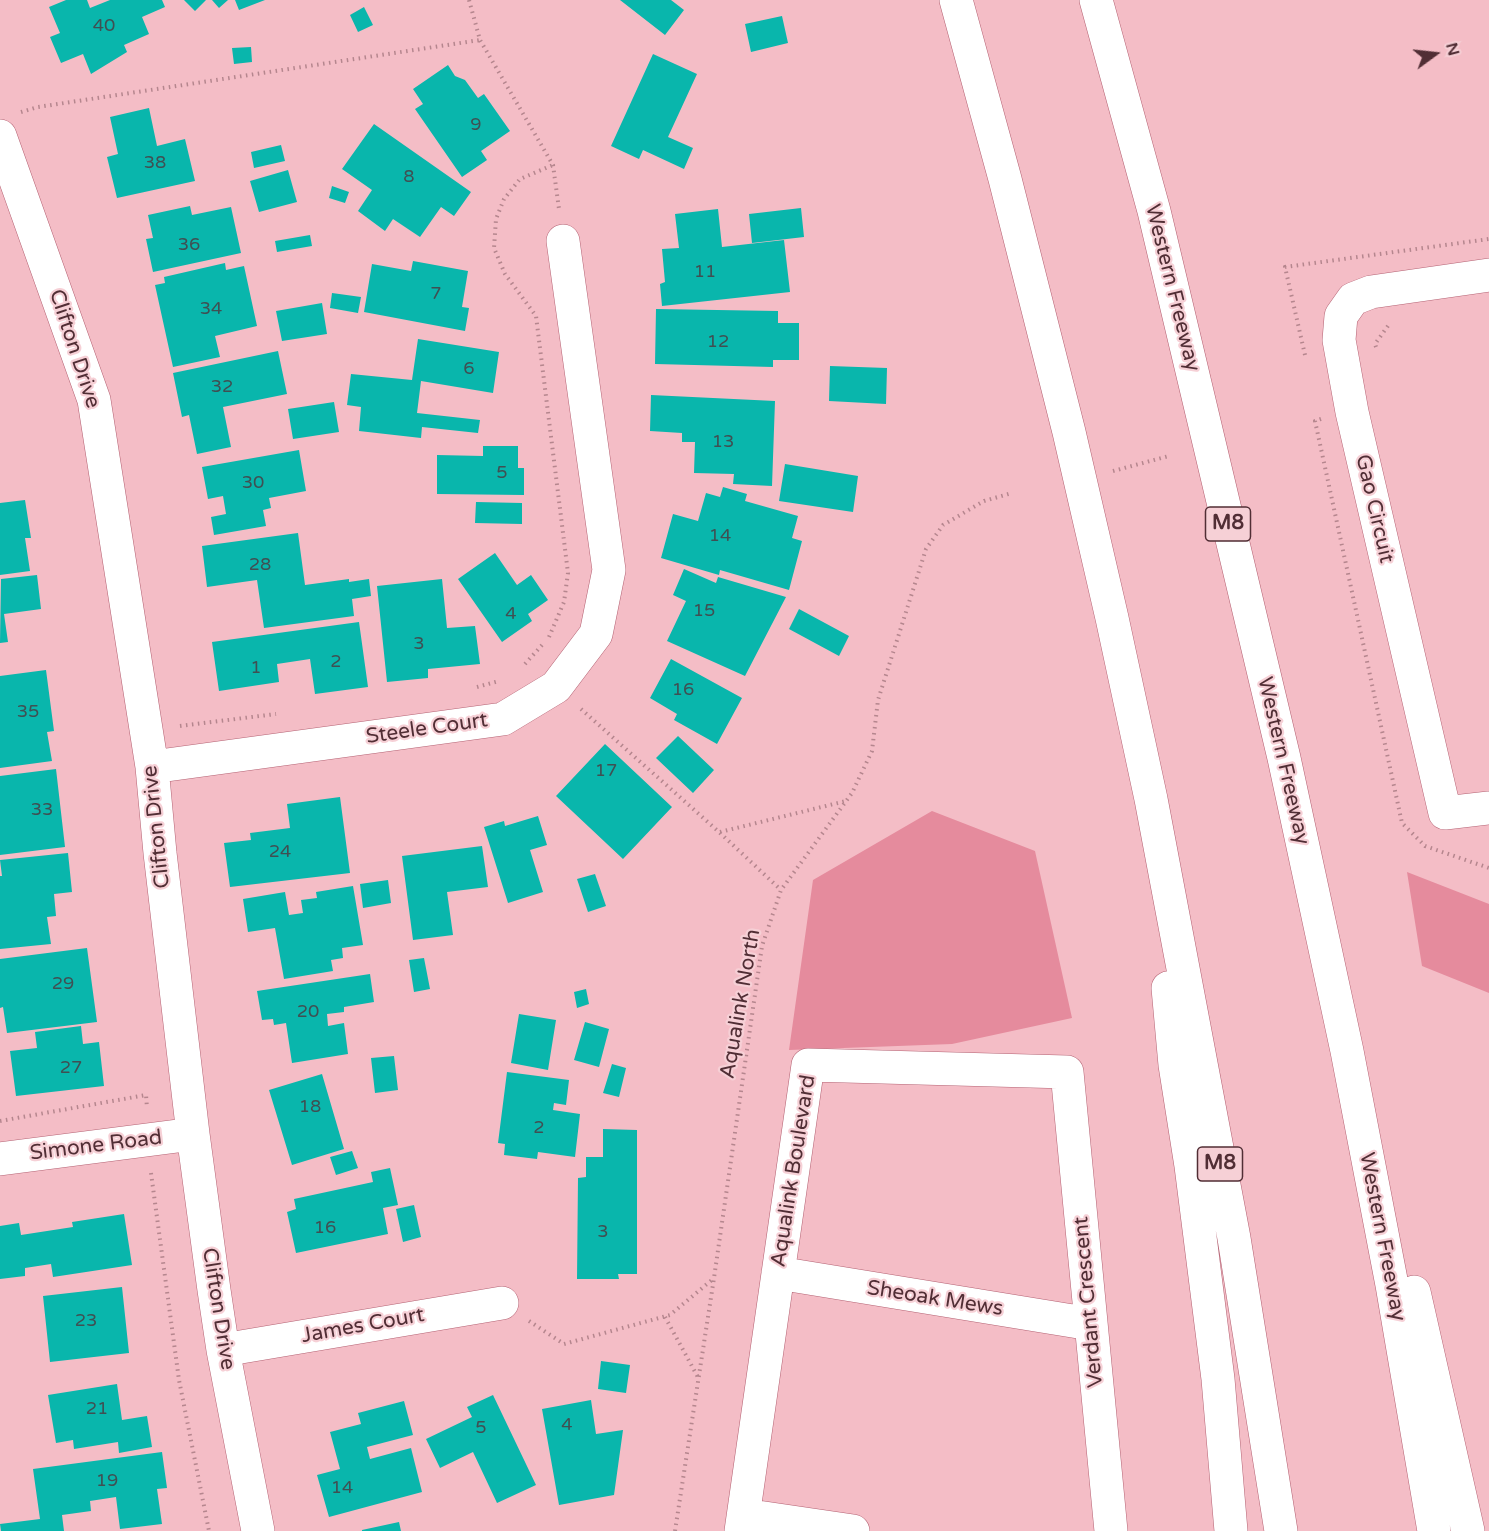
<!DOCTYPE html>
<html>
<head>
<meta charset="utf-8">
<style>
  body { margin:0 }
  #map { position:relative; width:1489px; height:1531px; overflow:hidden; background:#f4bdc6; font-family:"Varela Round",sans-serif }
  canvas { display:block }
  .north { position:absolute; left:1405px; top:24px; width:60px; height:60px; -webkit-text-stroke:4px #f6d0d6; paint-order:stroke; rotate:75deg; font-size:16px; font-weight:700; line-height:24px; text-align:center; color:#512e35 }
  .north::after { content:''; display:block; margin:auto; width:21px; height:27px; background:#512e35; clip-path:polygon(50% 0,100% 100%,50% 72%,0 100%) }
</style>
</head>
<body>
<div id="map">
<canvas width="1489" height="1531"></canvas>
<div class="north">N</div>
</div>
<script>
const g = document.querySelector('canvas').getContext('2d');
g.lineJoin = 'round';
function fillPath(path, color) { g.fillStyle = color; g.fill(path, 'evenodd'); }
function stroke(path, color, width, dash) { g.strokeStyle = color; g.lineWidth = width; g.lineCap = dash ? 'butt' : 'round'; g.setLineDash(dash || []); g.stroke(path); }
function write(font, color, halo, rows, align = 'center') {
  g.font = font + ' "Varela Round",sans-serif'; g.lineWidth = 4.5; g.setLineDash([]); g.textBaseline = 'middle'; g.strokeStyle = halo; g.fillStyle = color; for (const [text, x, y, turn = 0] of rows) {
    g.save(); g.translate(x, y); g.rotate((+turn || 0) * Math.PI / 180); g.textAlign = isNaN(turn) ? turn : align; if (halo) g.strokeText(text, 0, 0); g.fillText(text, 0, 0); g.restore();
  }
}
fillPath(new Path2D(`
  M 932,811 L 1035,851 L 1072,1018 L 952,1044 L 789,1050 L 813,880 Z
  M 1407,872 L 1489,904 L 1489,993 L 1422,966 Z`), '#e58b9d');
fillPath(new Path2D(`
  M 66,0 L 87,0 L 90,8 L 110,0 L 162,0 L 165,7 L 142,17 L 149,34 L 124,45 L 127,52 L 91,74 L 83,54 L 61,63 L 50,37 L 60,33 L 49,7 Z
  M 184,0 L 206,0 L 195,11 Z
  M 212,0 L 228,0 L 219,8 Z
  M 235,0 L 265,0 L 239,10 Z
  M 620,0 L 671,0 L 684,10 L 665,35 Z
  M 364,7 L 373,25 L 358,32 L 350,15 Z
  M 782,16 L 788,43 L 751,52 L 745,24 Z
  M 251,47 L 252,62 L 234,64 L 232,48 Z
  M 653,54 L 697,74 L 668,137 L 693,148 L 684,169 L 643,150 L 639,159 L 611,146 Z
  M 448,65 L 455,76 L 465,80 L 478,98 L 484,94 L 510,131 L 481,151 L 487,160 L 462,177 L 415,109 L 423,104 L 413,89 Z
  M 149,108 L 157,146 L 185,139 L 195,181 L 117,198 L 107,157 L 118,154 L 110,117 Z
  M 374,124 L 471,192 L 454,216 L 441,207 L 420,237 L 393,219 L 385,231 L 358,211 L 372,190 L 342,169 Z
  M 281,145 L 285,161 L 254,168 L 251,152 Z
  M 288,170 L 297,202 L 259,212 L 250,181 Z
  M 332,186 L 349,192 L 345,203 L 329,198 Z
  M 190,206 L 192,215 L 231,207 L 241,253 L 153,272 L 146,239 L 153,238 L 148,215 Z
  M 801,208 L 804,237 L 752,243 L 749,214 Z
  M 718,209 L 722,247 L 784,240 L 790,292 L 662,306 L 660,284 L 665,282 L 662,249 L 679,248 L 675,214 Z
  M 310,235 L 312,246 L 277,252 L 275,241 Z
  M 413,261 L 468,271 L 462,307 L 469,308 L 465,331 L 364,312 L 372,264 L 411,271 Z
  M 225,263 L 226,270 L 244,266 L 257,326 L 215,336 L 220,357 L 173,367 L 155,285 L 165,283 L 164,277 Z
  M 332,293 L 361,297 L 358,313 L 330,308 Z
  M 322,303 L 327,334 L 282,341 L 276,311 Z
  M 656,309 L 778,311 L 778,323 L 799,323 L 799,360 L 773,360 L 773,367 L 655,364 Z
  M 418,339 L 499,352 L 493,393 L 421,381 L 417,413 L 480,420 L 478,433 L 422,427 L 421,438 L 359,431 L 361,407 L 347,405 L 351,374 L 412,380 Z
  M 278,351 L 287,394 L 223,407 L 231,447 L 197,454 L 189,415 L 182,417 L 173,373 Z
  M 830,366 L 887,368 L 886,404 L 829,401 Z
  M 651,395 L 775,401 L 772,486 L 733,484 L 734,474 L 694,473 L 695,442 L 682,442 L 682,433 L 650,431 Z
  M 334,402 L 339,432 L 293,439 L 288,409 Z
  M 483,446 L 518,446 L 518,468 L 524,468 L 524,495 L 437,494 L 437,455 L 483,456 Z
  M 299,450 L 306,491 L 269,498 L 271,508 L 263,510 L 266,526 L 214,535 L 211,517 L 226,514 L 223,496 L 208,499 L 202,467 Z
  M 785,464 L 858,476 L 853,512 L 779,501 Z
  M 723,487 L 747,494 L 745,501 L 798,516 L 792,538 L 802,541 L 789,590 L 720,570 L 719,575 L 661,558 L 673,514 L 698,521 L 706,493 L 720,497 Z
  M 25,500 L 31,538 L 25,538 L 30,571 L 0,575 L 0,503 Z
  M 476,502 L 522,503 L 522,524 L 475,523 Z
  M 298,533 L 305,585 L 349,579 L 349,582 L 369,579 L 371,596 L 352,599 L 354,616 L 264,628 L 257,580 L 207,587 L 202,546 Z
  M 495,553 L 517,585 L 531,575 L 548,600 L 528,614 L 532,621 L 502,642 L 458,579 Z
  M 684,569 L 716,583 L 718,577 L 786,597 L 745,676 L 667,641 L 686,601 L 673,595 Z
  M 37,575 L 41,609 L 4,614 L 8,642 L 0,643 L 1,579 Z
  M 442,579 L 447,628 L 475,626 L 480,664 L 428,669 L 428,678 L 387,682 L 377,586 Z
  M 799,609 L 849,636 L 839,656 L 789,629 Z
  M 359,622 L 368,687 L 315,694 L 310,659 L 277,664 L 279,682 L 219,691 L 212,642 Z
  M 671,659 L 742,698 L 717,744 L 674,720 L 677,714 L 650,698 Z
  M 46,670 L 54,731 L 47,732 L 52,761 L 0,768 L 0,676 Z
  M 678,736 L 714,770 L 693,793 L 656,758 Z
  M 605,744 L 672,807 L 623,859 L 556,796 Z
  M 56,769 L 65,847 L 0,855 L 0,776 Z
  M 340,797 L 350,873 L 230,887 L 224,843 L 251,840 L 250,833 L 290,828 L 287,804 Z
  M 538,816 L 547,845 L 530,850 L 543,892 L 508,903 L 484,827 L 504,821 L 505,826 Z
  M 482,846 L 488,887 L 447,892 L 453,935 L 413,940 L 402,856 Z
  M 68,853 L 72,892 L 54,894 L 56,916 L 47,917 L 51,944 L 0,949 L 0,876 L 2,876 L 0,860 Z
  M 595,874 L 606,906 L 588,912 L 577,879 Z
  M 388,880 L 391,903 L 363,908 L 360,884 Z
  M 353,886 L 363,945 L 342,948 L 343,958 L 331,960 L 333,971 L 284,979 L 275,928 L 248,932 L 243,899 L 285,892 L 289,915 L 303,913 L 301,900 L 317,898 L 316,892 Z
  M 87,948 L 97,1022 L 7,1033 L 3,1007 L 0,1008 L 0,959 Z
  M 424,958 L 430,989 L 414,992 L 409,960 Z
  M 370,974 L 374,1002 L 344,1007 L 344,1012 L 327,1014 L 328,1026 L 344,1023 L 348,1054 L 292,1063 L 286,1023 L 274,1025 L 273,1019 L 262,1020 L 257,991 Z
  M 586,989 L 589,1004 L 577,1008 L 574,992 Z
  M 519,1014 L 556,1020 L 548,1070 L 511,1063 Z
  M 585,1022 L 609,1029 L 599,1067 L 574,1060 Z
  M 81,1026 L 83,1044 L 99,1042 L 104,1086 L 16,1096 L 10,1051 L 37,1048 L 35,1032 Z
  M 394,1056 L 398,1090 L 375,1093 L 371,1058 Z
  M 612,1064 L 626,1068 L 619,1097 L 603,1093 Z
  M 507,1072 L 569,1080 L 566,1105 L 554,1103 L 553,1110 L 580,1114 L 575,1157 L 538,1152 L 537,1159 L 504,1155 L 505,1144 L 498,1143 Z
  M 322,1074 L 344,1149 L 292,1165 L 269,1090 Z
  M 603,1129 L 637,1130 L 637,1274 L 618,1274 L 619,1279 L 577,1279 L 578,1178 L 586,1177 L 586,1157 L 603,1157 Z
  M 352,1151 L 358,1168 L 336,1175 L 330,1157 Z
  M 390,1168 L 398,1205 L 383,1208 L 388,1234 L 296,1253 L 287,1212 L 296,1209 L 294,1199 L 373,1182 L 371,1172 Z
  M 414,1205 L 421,1237 L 403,1242 L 396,1209 Z
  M 124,1214 L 132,1265 L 53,1277 L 51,1264 L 25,1268 L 25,1276 L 0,1279 L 0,1226 L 19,1223 L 21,1235 L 73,1227 L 72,1222 Z
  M 122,1287 L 129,1353 L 50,1362 L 43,1296 Z
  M 601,1361 L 630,1365 L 626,1393 L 598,1389 Z
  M 117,1384 L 122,1420 L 147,1416 L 152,1447 L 119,1453 L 118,1442 L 74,1449 L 73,1440 L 56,1443 L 48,1395 Z
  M 493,1395 L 536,1485 L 497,1503 L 473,1452 L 440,1468 L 426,1439 L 472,1417 L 467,1407 Z
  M 591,1400 L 596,1434 L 623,1430 L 614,1495 L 559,1505 L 542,1409 Z
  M 404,1401 L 413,1435 L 367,1447 L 370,1459 L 411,1448 L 422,1492 L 329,1517 L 317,1475 L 340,1469 L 330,1432 L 361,1424 L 358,1413 Z
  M 162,1452 L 167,1488 L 157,1489 L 162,1524 L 120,1529 L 116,1497 L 90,1501 L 91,1511 L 62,1515 L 64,1531 L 1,1531 L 0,1524 L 40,1519 L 33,1469 Z
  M 399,1522 L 401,1531 L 362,1531 L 362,1530 Z`), '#09b6ac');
const minor = new Path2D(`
  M 0,136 L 94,400 L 152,767 L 160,853 L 193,1134 L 214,1290 L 223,1350 L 258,1531
  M 1489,275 L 1371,292 L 1353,299 L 1341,316 L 1339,340 L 1352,412 L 1445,813 L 1489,808
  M 152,767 L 503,719 L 556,687 L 596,634 L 609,570 L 563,241
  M 0,1159 L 193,1134
  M 778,1273 L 1091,1324
  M 223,1350 L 502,1303
  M 744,1515 L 853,1531
  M 741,1531 L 808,1065 L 1067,1072 L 1111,1531`);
const highway = new Path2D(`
  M 956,0 L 1005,179 L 1069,432 L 1112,618 L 1151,799 L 1234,1238 L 1281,1531
  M 1096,0 L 1154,211 L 1284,758 L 1347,1051 L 1392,1285 L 1434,1531
  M 1168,988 L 1175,1065 L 1191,1166 L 1218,1379 L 1231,1531
  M 1414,1292 L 1468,1531`);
stroke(minor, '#b46273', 34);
stroke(highway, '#b46273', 34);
stroke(new Path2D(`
  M 469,0 L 480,40 L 553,165 L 559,209
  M 21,112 L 38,107 L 480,40
  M 1376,347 L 1375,344 L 1390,323
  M 1305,355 L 1285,267 L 1489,239
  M 1321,419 L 1315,421 L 1402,823 L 1425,846 L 1489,868
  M 1113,471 L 1169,456
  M 549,637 L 564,602 L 568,573 L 536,316 L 505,274 L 494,248 L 496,219 L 504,199 L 520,179 L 553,165
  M 525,664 L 542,645
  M 477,687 L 499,681
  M 581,709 L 719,832 L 781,890
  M 180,726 L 276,714
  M 720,832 L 846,801
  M 0,1121 L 146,1095 L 147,1108
  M 151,1173 L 179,1380 L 209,1531
  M 665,1317 L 699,1379
  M 529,1321 L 564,1344 L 670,1315 L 713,1279
  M 675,1531 L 714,1278 L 762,946 L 781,890 L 852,793 L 872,751 L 878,700 L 926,549 L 943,525 L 984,501 L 1012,493`), '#b5868e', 4, [1.5, 4.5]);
stroke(minor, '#fff', 33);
stroke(highway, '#fff', 33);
write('18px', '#3f5053', null, [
  ["40",104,26],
  ["9",476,125],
  ["38",155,163],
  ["8",409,177],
  ["36",189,245],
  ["11",705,272],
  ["7",436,294],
  ["34",211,309],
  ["12",718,342],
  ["6",469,369],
  ["32",222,387],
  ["13",723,442],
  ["5",502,473],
  ["30",253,483],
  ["14",720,536],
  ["28",260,565],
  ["15",704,611],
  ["4",511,614],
  ["3",419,644],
  ["2",336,662],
  ["1",256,668],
  ["16",683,690],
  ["35",28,712],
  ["17",606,771],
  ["33",42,810],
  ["24",280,852],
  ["29",63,984],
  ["20",308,1012],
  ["27",71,1068],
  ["18",310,1107],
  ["2",539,1128],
  ["16",325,1228],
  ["3",603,1232],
  ["23",86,1321],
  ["21",97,1409],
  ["4",567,1425],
  ["5",481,1428],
  ["19",107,1481],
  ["14",342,1488]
]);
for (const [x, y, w] of [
  [1228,524,45],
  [1220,1164,45]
]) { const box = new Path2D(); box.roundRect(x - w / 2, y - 17, w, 34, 4.5); g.fillStyle = '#f6d0d6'; g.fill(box); stroke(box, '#512e35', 1.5); }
write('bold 20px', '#512e35', null, [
  ["M8",1228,524],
  ["M8",1220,1164]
]);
write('21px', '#512e35', '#f6d0d6', [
  ["Western Freeway",1172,288,76],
  ["Clifton Drive",74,349,72],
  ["Gao Circuit",1374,509,77],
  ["Steele Court",427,729,-8],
  ["Western Freeway",1283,761,77],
  ["Clifton Drive",157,827,-96],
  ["Aqualink North",741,1004,-80],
  ["Simone Road",96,1146,-7],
  ["Aqualink Boulevard",794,1171,-81],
  ["Western Freeway",1382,1237,79],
  ["Sheoak Mews",935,1299,9],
  ["Verdant Crescent",1089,1302,-95],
  ["Clifton Drive",218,1309,81],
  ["James Court",363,1326,-10]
]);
</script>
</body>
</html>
